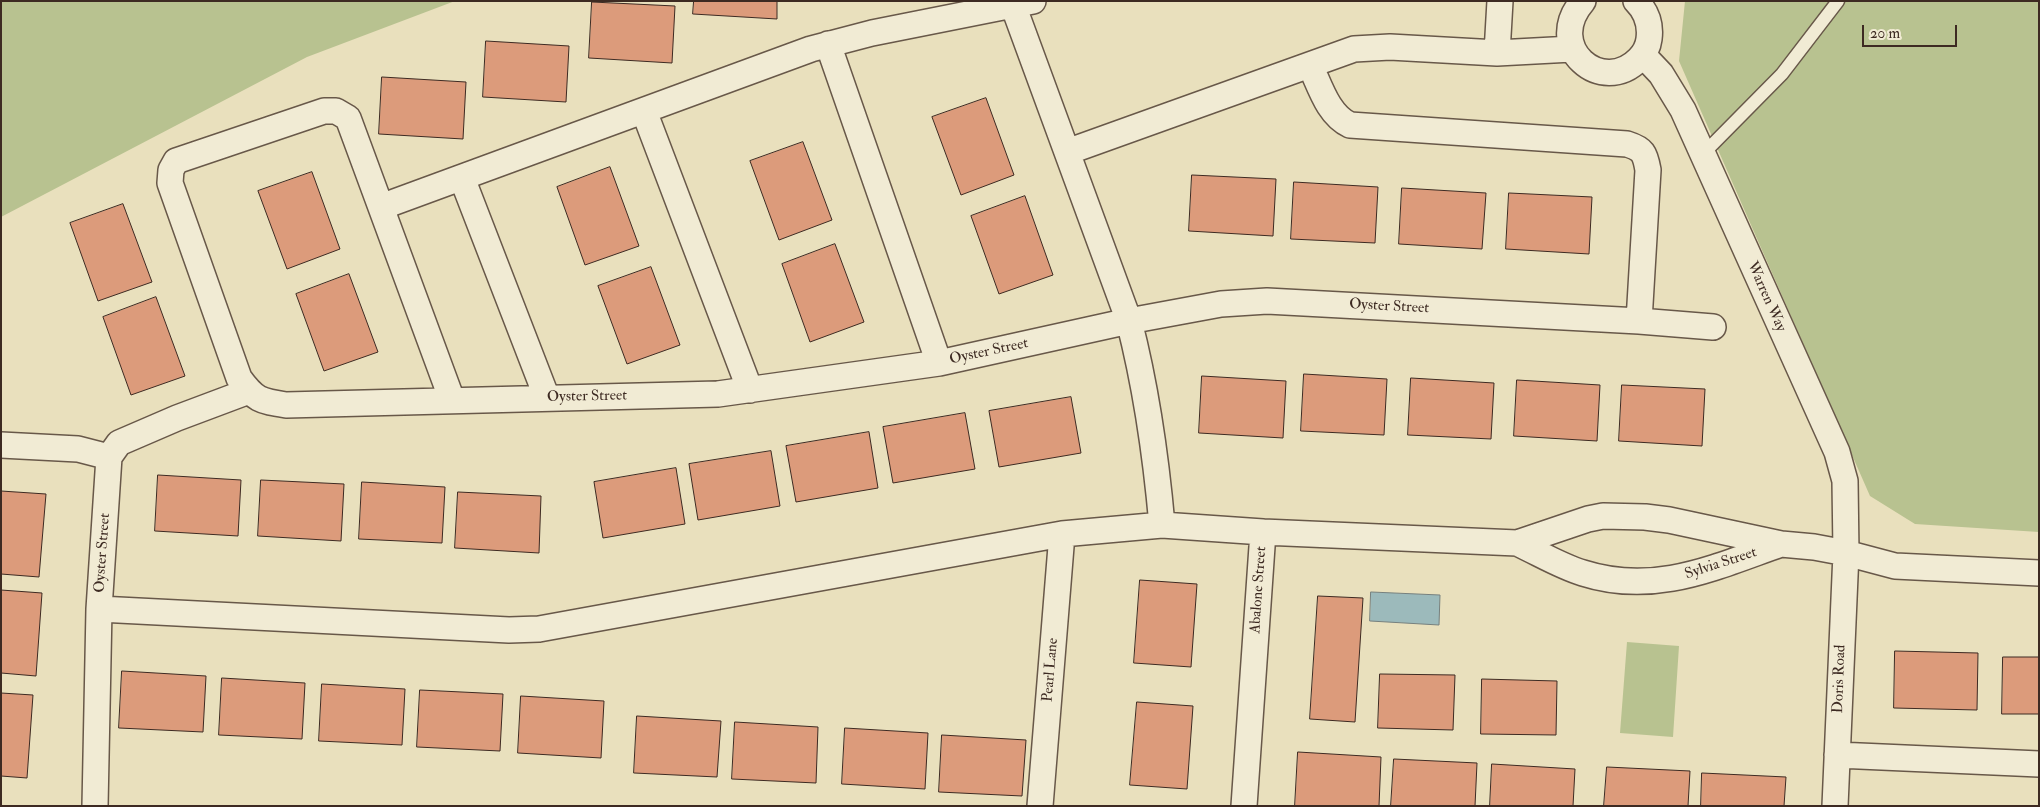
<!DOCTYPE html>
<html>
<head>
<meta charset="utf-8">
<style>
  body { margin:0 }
  #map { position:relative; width:2040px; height:807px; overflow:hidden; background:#e9e0bd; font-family:"IM FELL Double Pica",serif }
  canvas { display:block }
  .frame { position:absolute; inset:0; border:2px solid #3d2a22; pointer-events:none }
  .scale { position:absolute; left:1862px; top:25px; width:95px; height:22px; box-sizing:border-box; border:2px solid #3d2a22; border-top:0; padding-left:6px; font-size:15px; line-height:18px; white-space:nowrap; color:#3d2a22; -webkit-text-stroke:4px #f1ebd4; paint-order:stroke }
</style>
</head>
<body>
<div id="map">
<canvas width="2040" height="807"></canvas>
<div class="frame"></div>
<div class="scale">20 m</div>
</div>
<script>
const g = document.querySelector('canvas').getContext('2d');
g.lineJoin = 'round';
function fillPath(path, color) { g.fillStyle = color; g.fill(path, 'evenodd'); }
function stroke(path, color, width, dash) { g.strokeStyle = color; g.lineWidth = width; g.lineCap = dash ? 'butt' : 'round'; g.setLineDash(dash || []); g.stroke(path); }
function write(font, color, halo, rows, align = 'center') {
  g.font = font + ' "IM FELL Double Pica",serif'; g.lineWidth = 5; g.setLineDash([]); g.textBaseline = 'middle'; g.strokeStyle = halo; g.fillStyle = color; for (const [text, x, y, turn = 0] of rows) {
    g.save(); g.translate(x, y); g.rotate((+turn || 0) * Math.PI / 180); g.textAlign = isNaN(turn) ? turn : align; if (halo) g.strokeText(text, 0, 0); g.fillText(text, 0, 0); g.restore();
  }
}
fillPath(new Path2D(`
  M 1,1 L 455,1 L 307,57 L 1,217 Z
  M 1685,1 L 2039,1 L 2039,532 L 1915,524 L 1870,496 L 1679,61 Z
  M 1627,642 L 1679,646 L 1673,737 L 1620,733 Z`), '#b8c290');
const water = new Path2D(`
  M 1371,592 L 1440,595 L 1439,625 L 1370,621 Z`);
fillPath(water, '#9cbabb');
stroke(water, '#76807e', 1);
const building = new Path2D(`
  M 694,1 L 777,1 L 777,19 L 693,14 Z
  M 592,2 L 675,6 L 672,63 L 589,58 Z
  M 486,41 L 569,46 L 566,102 L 483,97 Z
  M 382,77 L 466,82 L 463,139 L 379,134 Z
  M 986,98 L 1014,175 L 961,195 L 932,117 Z
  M 803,142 L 832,220 L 779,240 L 750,161 Z
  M 610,167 L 639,246 L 585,265 L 557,187 Z
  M 312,172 L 340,249 L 287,269 L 258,191 Z
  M 1192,175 L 1276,179 L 1273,236 L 1189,231 Z
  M 1294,182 L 1378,187 L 1375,243 L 1291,239 Z
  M 1402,188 L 1486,193 L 1482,249 L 1399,244 Z
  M 1509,193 L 1592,197 L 1589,254 L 1506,249 Z
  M 1025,196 L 1053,275 L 999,294 L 971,216 Z
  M 123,204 L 152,282 L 98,301 L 70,223 Z
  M 835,244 L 864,322 L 810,342 L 782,264 Z
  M 651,267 L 680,345 L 627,364 L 598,286 Z
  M 349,274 L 378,352 L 324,371 L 296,294 Z
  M 156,297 L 185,376 L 131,395 L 103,317 Z
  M 1304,374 L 1387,379 L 1384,435 L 1301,431 Z
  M 1202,376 L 1286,381 L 1283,438 L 1199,433 Z
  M 1411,378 L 1494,383 L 1491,439 L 1408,435 Z
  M 1517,380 L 1600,385 L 1597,441 L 1514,436 Z
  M 1622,385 L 1705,389 L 1702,446 L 1619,441 Z
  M 1071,397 L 1081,453 L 999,467 L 989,411 Z
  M 965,413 L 975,469 L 893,483 L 883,427 Z
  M 869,432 L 878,488 L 796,502 L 786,446 Z
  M 771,451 L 780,506 L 698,520 L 689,464 Z
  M 676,468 L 685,524 L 603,538 L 594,482 Z
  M 158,475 L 241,480 L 238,536 L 155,531 Z
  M 261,480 L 344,484 L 341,541 L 258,536 Z
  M 362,482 L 445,487 L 442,543 L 359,539 Z
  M 1,491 L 46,494 L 39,577 L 1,574 Z
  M 458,492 L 541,496 L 539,553 L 455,548 Z
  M 1140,580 L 1197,584 L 1191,667 L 1134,663 Z
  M 1,590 L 42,593 L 36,676 L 1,673 Z
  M 1318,596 L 1363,598 L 1355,722 L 1310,719 Z
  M 1895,651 L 1978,653 L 1977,710 L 1894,708 Z
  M 2003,657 L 2039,657 L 2039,714 L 2002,714 Z
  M 122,671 L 206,676 L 203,732 L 119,728 Z
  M 1380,674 L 1455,675 L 1453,730 L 1378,728 Z
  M 222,678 L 305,683 L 302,739 L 219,735 Z
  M 1482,679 L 1557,681 L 1556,735 L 1481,734 Z
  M 322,684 L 405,689 L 402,745 L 319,741 Z
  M 420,690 L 503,694 L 500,751 L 417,747 Z
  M 1,693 L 33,695 L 27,778 L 1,776 Z
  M 521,696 L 604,701 L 601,758 L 518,753 Z
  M 1137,702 L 1193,706 L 1187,789 L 1130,785 Z
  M 637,716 L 721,721 L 717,777 L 634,773 Z
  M 735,722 L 818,727 L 816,783 L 732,779 Z
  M 845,728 L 928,733 L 925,789 L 842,784 Z
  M 942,735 L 1026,740 L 1022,796 L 939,792 Z
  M 1298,752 L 1381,757 L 1379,806 L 1295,806 Z
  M 1394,759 L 1477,763 L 1475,806 L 1391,806 Z
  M 1492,764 L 1575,769 L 1573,806 L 1490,806 Z
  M 1607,767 L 1690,771 L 1688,806 L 1604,806 Z
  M 1702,773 L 1786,777 L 1784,806 L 1701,806 Z`);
fillPath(building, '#dc9b7b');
stroke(building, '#3d2a22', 1);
const service = new Path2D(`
  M 1702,155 L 1782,74 L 1838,1`);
const minor = new Path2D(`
  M 1583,1 C 1543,47 1602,97 1639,59 C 1644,54 1648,47 1649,39 C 1651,24 1647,12 1636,1
  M 1013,5 L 1129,321 C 1146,387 1156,457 1162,525 L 1263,532 L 1244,806
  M 828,44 L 939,363
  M 1497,53 L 1500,1
  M 1643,55 L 1661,74 L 1683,110 L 1837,452 L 1845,481 L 1846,553 L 1835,806
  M 1310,65 C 1320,86 1328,115 1350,125 L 1627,144 C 1643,149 1645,153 1648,170 L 1639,321
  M 644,111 L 750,390
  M 1067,152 L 1354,49 L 1390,47 L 1497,53 L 1572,49
  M 462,178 L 547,398
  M 381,207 L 811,49 L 872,33 L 1033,1
  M 452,400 L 348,118 L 336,111 L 324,111 L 176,161 L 171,170 L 170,183 L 239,378 C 255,400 260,401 286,405 L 718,394 L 939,363 L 1129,321 L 1221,304 L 1267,301 L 1639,321 L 1713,327
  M 1,445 L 78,449 L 109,457
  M 1263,532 L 1517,543 L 1588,519 L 1603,516 L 1645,517 L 1669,520 L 1781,544 L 1814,547 L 1846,553 L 1895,566 L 2039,573
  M 1517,543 C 1539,553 1560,566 1583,573 C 1655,596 1715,567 1781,544
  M 99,609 L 509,630 L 539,629 L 1062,534 L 1162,525
  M 1837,755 L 2039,764
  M 95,806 L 99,609 L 109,457 L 119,443 L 177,418 L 249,391
  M 1040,806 L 1062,534`);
stroke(service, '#685849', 15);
stroke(minor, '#685849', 28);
stroke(service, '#f1ebd4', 12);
stroke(minor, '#f1ebd4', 25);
write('15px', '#3d2a22', '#f1ebd4', [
  ["Warren Way",1766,297,66],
  ["Oyster Street",1389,307,3],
  ["Oyster Street",989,352,-12],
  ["Oyster Street",587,397,-1],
  ["Oyster Street",103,553,-86],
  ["Sylvia Street",1721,564,-18],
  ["Abalone Street",1259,590,-86],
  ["Pearl Lane",1051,670,-85],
  ["Doris Road",1840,679,-88]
]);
</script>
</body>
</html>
